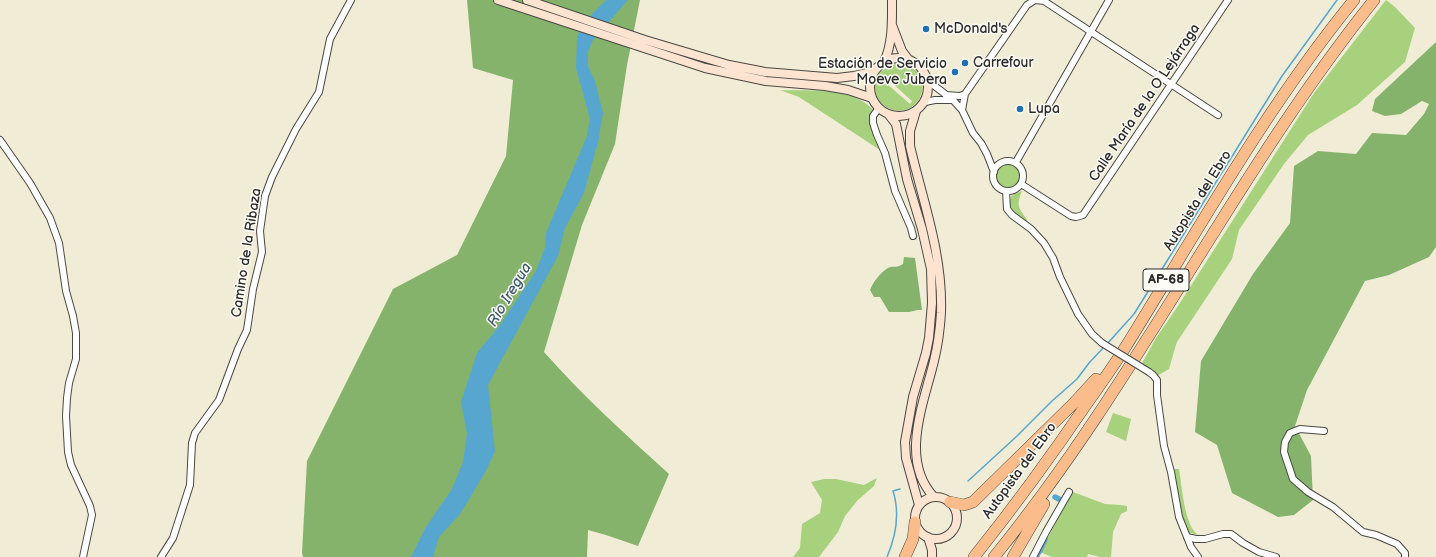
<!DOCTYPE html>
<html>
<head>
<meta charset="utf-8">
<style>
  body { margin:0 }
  canvas { display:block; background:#f0ecd5 }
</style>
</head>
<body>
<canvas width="1436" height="557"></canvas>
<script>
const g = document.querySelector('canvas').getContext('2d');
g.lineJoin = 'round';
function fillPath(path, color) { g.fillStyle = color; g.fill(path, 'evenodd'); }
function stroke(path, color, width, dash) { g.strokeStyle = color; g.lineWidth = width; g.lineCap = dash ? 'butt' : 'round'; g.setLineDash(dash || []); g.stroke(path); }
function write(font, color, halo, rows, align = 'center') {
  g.font = font + ' "Balsamiq Sans",sans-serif'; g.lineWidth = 3; g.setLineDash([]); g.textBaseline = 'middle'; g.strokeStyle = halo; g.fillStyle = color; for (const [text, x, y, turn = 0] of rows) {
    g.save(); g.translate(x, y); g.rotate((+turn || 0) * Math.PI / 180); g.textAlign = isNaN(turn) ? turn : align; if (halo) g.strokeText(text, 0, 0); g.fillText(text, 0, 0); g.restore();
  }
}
fillPath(new Path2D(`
  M 1386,0 L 1395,7 L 1415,28 L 1405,62 L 1357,105 L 1308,135 L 1284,164 L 1239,230 L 1232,259 L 1177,342 L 1175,348 L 1169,369 L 1157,376 L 1151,370 L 1141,365 L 1156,338 L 1178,306 L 1314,93 Z
  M 897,63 C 937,66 926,117 893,110 C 886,108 880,103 877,97 C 870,80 881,67 897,63 ZM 882,74 L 912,101 L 910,104 L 879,77 Z
  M 780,90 C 803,91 837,88 858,99 C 866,102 872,109 878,114 L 874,124 L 883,152 L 799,97 Z
  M996 175a12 12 0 1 1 24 0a12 12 0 1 1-24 0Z
  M 1022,191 C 1014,211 1022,208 1029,224 L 1014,213 L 1009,203 L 1012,195 Z
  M 1113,413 L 1131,419 L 1126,441 L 1106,432 Z
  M 1173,469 L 1179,469 C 1182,486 1184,525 1198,535 L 1188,532 C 1178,513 1177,490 1173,469 Z
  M 877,478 L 874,486 L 858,500 L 845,516 L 838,532 L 819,557 L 793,557 L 800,548 L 802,524 L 820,513 L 822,500 L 811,482 L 824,479 L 836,479 L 864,485 Z
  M 1073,492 L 1105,504 L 1120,505 L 1127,506 L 1127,511 L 1121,514 L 1113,532 L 1111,557 L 1100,557 L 1088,554 L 1087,557 L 1052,557 L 1040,552 Z`), '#a7d17c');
fillPath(new Path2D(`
  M 467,0 L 640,0 L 627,65 L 615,144 L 582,225 L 544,352 C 583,396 626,435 669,474 L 638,546 L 606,535 L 588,530 L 587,557 L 303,557 L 302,553 L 307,461 L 393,289 L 457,255 L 506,156 L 513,80 L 473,68 Z
  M 1436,42 L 1436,247 L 1429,257 L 1389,275 L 1365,281 L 1307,390 L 1295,426 L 1311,456 L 1313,500 L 1294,515 L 1278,517 L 1232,493 L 1217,445 L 1195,432 L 1201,361 L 1253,274 L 1290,223 L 1294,166 L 1318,151 L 1356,154 L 1372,133 L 1406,135 L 1424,114 L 1429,104 L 1422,101 L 1401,114 L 1385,116 L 1372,111 L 1375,99 Z
  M 904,257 L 915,258 L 922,310 L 918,310 L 909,312 L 889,312 L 880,297 L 874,297 L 870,290 C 873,282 881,272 888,268 C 894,265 895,269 903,264 Z`), '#85b36c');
fillPath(new Path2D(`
  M 606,0 L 628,0 L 593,40 L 588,52 L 588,66 L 595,81 L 603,113 L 598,142 L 584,193 L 565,228 L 558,256 L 488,385 L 495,451 L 486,471 L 460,514 L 439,537 L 433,557 L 411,557 L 426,527 L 452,489 L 463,462 L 467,434 L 461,402 L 477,353 L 500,325 L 536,271 L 545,248 L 546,233 L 587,136 L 590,119 L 576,68 L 577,36 L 592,14 Z`), '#56a6d0');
stroke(new Path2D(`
  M 1107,344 L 1134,314 L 1282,76 L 1337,0
  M 968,481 L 1017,436 L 1052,401 L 1077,379 L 1089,363 L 1104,347
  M 887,557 C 896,536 900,513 893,491 L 900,489`), '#56a6d0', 1.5);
stroke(new Path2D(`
  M 1055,497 L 1059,499
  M 1039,552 L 1045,539
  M 1037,557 L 1037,556`), '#56a6d0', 5.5);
const minor = new Path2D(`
  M 1036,0 L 1044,1 L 1218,115
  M 928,81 L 953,100 L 962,110 L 973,133 L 981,143 L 987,154 L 994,172
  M 965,94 L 1027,5 L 1035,0
  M 946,95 L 960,96 L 965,94 L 962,110
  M 925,102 L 935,100 L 953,100
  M 879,108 L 873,116 L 873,123 L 877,135 L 885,153 L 895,191 L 911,228 L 913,236
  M 0,140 L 30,183 L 50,218 L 59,243 L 66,291 L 73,316 L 76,333 L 76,359 L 69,383 L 67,398 L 66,416 L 68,452 L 71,465 L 90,506 L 92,515 L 83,557
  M993 176a15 15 0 1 1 30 0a15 15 0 1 1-30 0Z
  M 1016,162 L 1109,0
  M 1021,184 L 1071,216 L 1076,217 L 1083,215 L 1228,0
  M 1006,191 L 1007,209 L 1012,215 L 1031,229 L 1044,243 L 1053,258 L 1060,277 L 1078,314 L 1092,334 L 1102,343
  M 1149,372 L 1153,375 L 1157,380 L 1157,395 L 1164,446 L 1171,472 L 1179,517 L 1191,547 L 1198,557
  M 1324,431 L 1300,429 L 1290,433 L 1285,442 L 1284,452 L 1293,479 L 1308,492 L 1333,507 L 1363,532 L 1376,535 L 1397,544 L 1405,553 L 1405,557
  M 1187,537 L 1196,539 L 1205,539 L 1223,534 L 1231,534 L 1243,543 L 1259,552 L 1276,557
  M 161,557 L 173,538 L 190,485 L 192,443 L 195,433 L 219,400 L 238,349 L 247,330 L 253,289 L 262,252 L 260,231 L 265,196 L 272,177 L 296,129 L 319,92 L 330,39 L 351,0
  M 1033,557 L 1046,532 L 1069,492`);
const secondary = new Path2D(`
  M 498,0 L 705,68 L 766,81 L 825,86 L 848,90 L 872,98
  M 527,0 L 645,40 L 729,65 L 765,72 L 837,78 L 854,76 L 867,73 L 878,67
  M 892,25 L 902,51 L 908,59
  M870 87a29 29 0 1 1 58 0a29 29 0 1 1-58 0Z
  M 884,62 C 893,43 892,20 892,0
  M 916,111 L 910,131 L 910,146 C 923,202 943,254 941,313 C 940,329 938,345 934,361 C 924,403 899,460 934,497
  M 889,115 L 896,124 L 907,179 L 922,229 L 931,269 L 932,303 L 929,338 L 926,353 L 913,397 L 905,442 L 906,458 L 919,505
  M915 518a21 21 0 1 1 42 0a21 21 0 1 1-42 0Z
  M 928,537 L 932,550 L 932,557`);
const motorway = new Path2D(`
  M 950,502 L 964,505 L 973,502 L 1073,404 L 1096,379
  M 905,557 L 913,539 L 915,522
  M 974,557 C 1014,507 1052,455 1088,402 C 1100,385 1112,368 1123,351 C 1197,232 1265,109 1354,0
  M 994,557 C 1137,382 1233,176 1374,0
  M 1013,557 L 1044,504`);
stroke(minor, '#494844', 8);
stroke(secondary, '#494844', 10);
stroke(motorway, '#494844', 12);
stroke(minor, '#fff', 6);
stroke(secondary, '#fde4d1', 8);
stroke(motorway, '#fabc8b', 11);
const minorBridge = new Path2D(`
  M 1102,343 L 1149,372`);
stroke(minorBridge, '#494844', 8, []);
stroke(minorBridge, '#fff', 6);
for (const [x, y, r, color] of [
  [926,29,4,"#1f6fb2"],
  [965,63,4,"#1f6fb2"],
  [955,72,4,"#1f6fb2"],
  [1020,109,4,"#1f6fb2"]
]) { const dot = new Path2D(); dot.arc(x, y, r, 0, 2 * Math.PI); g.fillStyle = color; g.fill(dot); stroke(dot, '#fdfcf7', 1.5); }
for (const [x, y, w] of [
  [1166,280,46]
]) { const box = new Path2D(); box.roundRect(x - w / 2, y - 11, w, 22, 3); g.fillStyle = '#fdfcf7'; g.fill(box); stroke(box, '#2b2b2b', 1); }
write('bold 13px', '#2b2b2b', null, [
  ["AP-68",1166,280]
]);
write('14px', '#2b2b2b', '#fdfcf7', [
  ["McDonald's",934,29],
  ["Carrefour",973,63],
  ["Estación de Servicio",947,64,"right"],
  ["Moeve Jubera",947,80,"right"],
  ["Lupa",1028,109]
], 'left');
write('14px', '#2b2b2b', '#fdfcf7', [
  ["Calle María de la O Lejárraga",1145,103,-56],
  ["Autopista del Ebro",1198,201,-58],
  ["Camino de la Ribaza",247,253,-81],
  ["Autopista del Ebro",1020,471,-54]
]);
write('italic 15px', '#3c5c6d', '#fdfcf7', [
  ["Río Iregua",510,295,-59]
]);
</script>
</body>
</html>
